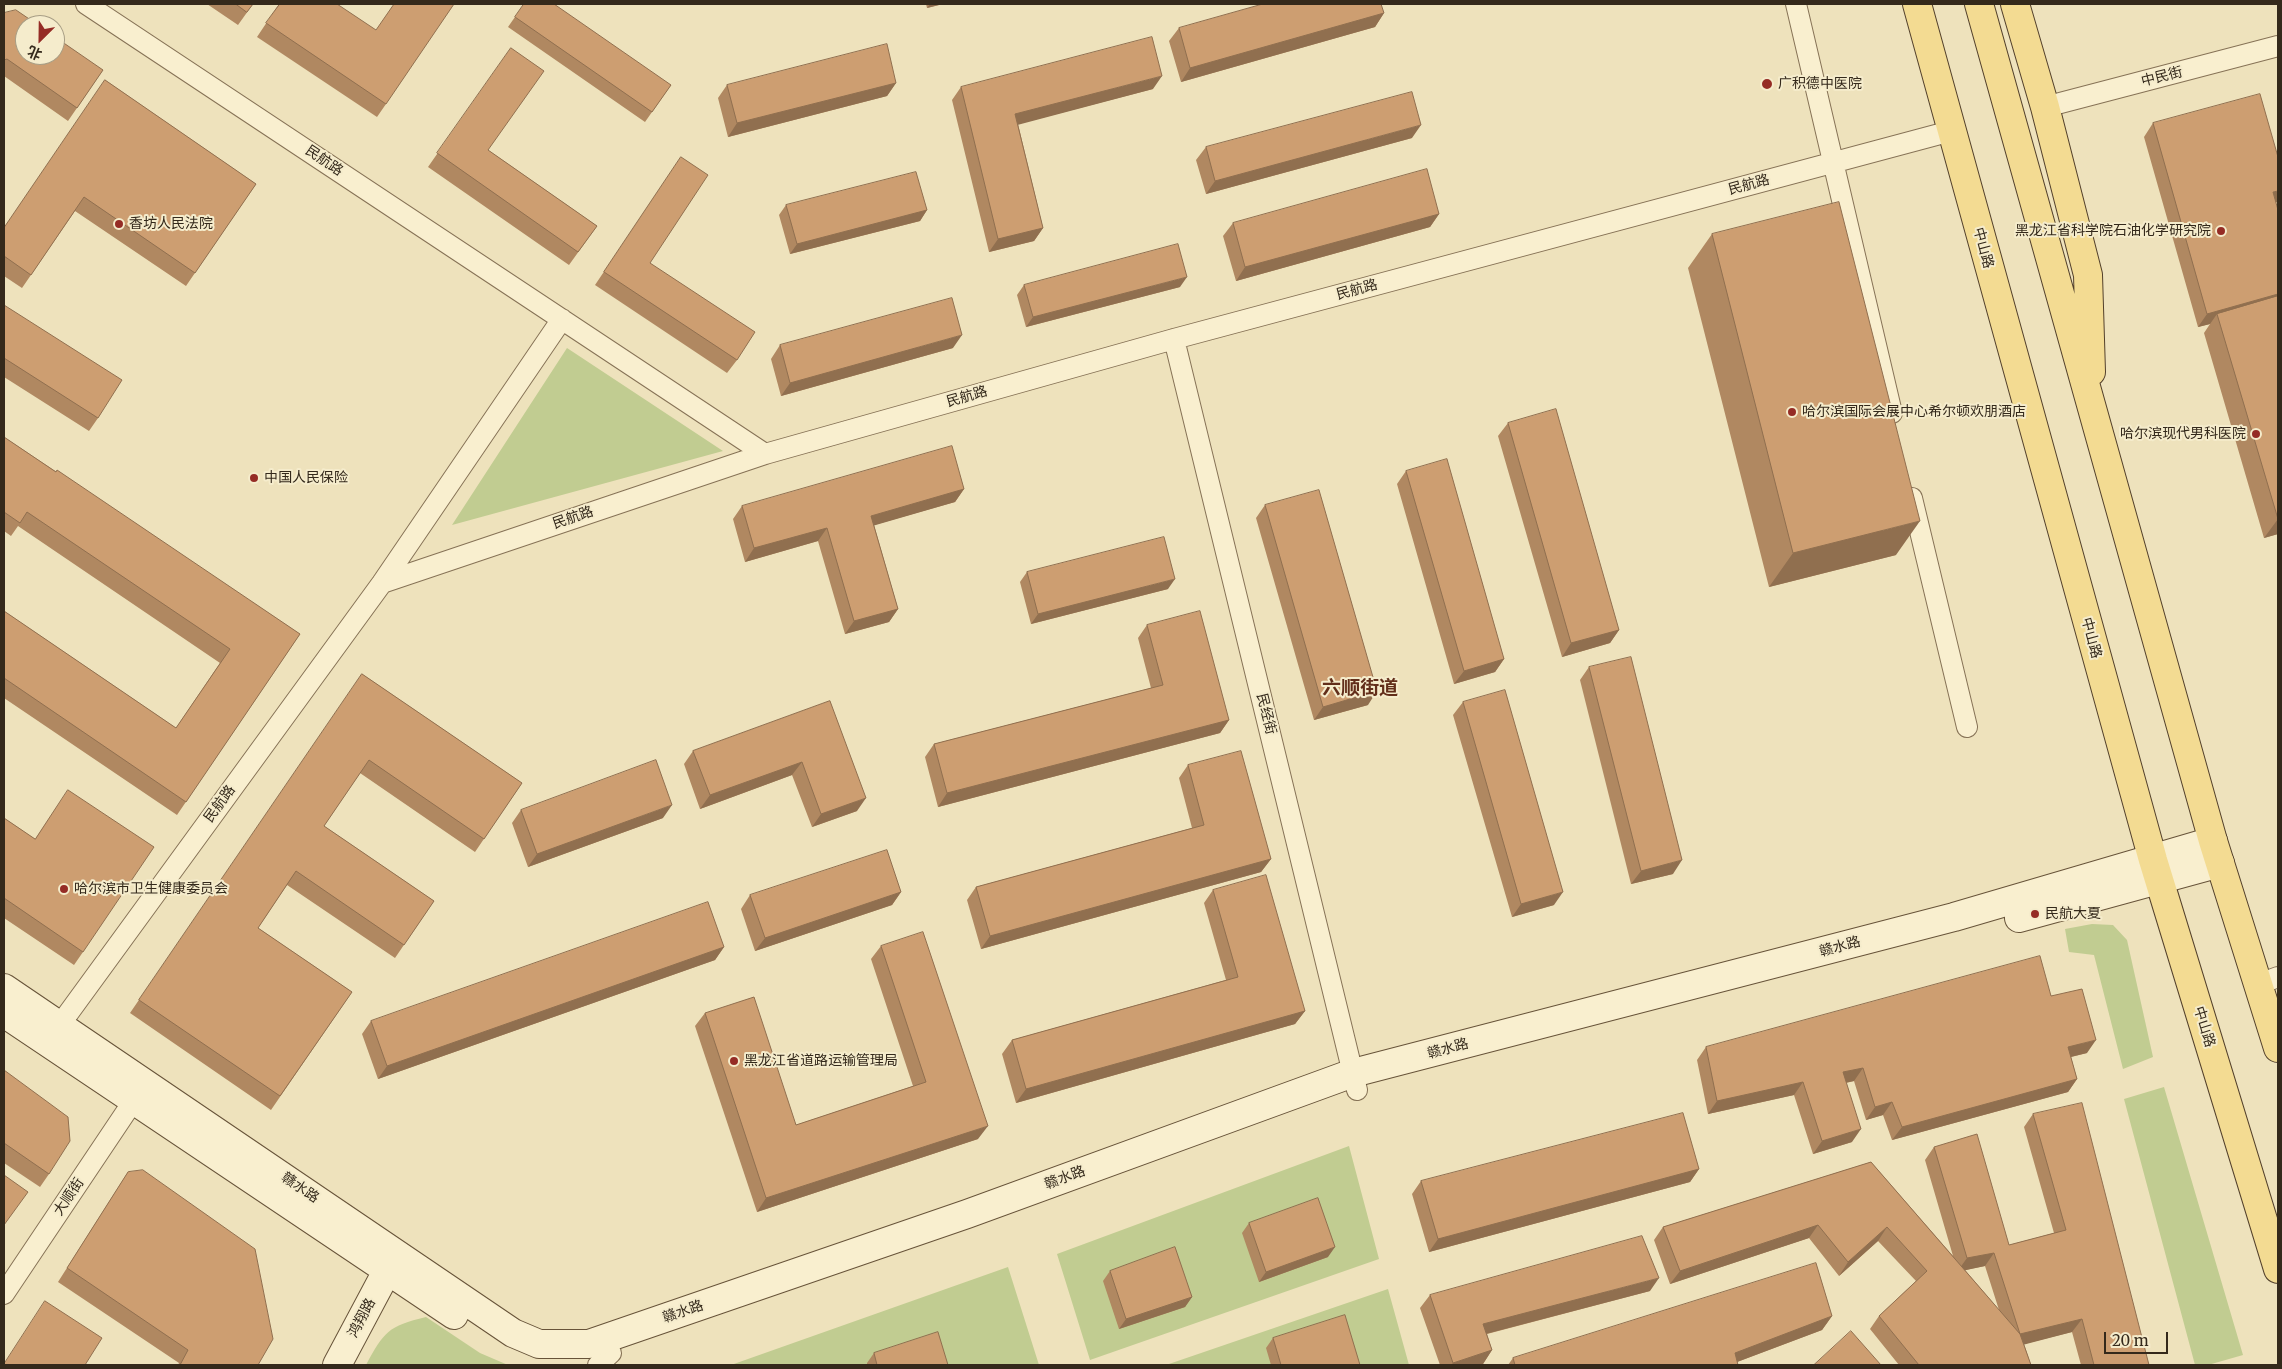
<!DOCTYPE html>
<html>
<head>
<meta charset="utf-8">
<style>
  body { margin:0 }
  #map { position:relative; width:2282px; height:1369px; overflow:hidden; background:#eee2bc; font-family:Merriweather,"Noto Sans SC",serif }
  canvas { display:block }
  .frame { position:absolute; inset:0; border:5px solid #34291b; pointer-events:none }
  .north { position:absolute; left:15px; top:15px; width:50px; height:50px; box-sizing:border-box; background:#f5eccc; border:1px solid #a89e85; border-radius:50%; rotate:203deg; font-size:14px; font-weight:700; line-height:20px; text-align:center; color:#34291b }
  .north::after { content:''; display:block; margin:auto; width:18px; height:22px; background:#952c25; clip-path:polygon(50% 0,100% 100%,50% 72%,0 100%) }
  .scale { position:absolute; left:2104px; top:1332px; width:64px; height:22px; box-sizing:border-box; border:2px solid #34291b; border-top:0; padding-left:6px; font-size:15px; line-height:18px; white-space:nowrap; color:#34291b; -webkit-text-stroke:4px #f5eccc; paint-order:stroke }
</style>
</head>
<body>
<div id="map">
<canvas width="2282" height="1369"></canvas>
<div class="frame"></div>
<div class="north">北</div>
<div class="scale">20 m</div>
</div>
<script>
const g = document.querySelector('canvas').getContext('2d');
g.lineJoin = 'round';
function fillPath(path, color) { g.fillStyle = color; g.fill(path, 'evenodd'); }
function stroke(path, color, width, dash) { g.strokeStyle = color; g.lineWidth = width; g.lineCap = dash ? 'butt' : 'round'; g.setLineDash(dash || []); g.stroke(path); }
function write(font, color, halo, rows, align = 'center') {
  g.font = font + ' Merriweather,"Noto Sans SC",serif'; g.lineWidth = 4; g.setLineDash([]); g.textBaseline = 'middle'; g.strokeStyle = halo; g.fillStyle = color; for (const [text, x, y, turn = 0] of rows) {
    g.save(); g.translate(x, y); g.rotate((+turn || 0) * Math.PI / 180); g.textAlign = isNaN(turn) ? turn : align; if (halo) g.strokeText(text, 0, 0); g.fillText(text, 0, 0); g.restore();
  }
}
fillPath(new Path2D(`
  M 567,348 L 723,451 L 452,525 Z
  M 2092,924 L 2113,925 L 2127,940 L 2153,1057 L 2123,1069 L 2094,955 L 2069,952 L 2065,929 Z
  M 2164,1087 L 2243,1355 L 2208,1365 L 2195,1365 L 2124,1099 Z
  M 1349,1146 L 1379,1259 L 1090,1360 L 1057,1254 Z
  M 1008,1267 L 1039,1365 L 731,1365 Z
  M 1388,1289 L 1409,1365 L 1166,1365 Z
  M 426,1317 L 480,1353 L 508,1365 L 366,1365 C 384,1332 388,1326 426,1317 Z`), '#c1cc91');
const minor = new Path2D(`
  M 86,4 L 765,454 L 1174,339 L 1951,131
  M 1796,4 L 1892,413
  M 2045,107 L 2278,46
  M 1174,339 L 1357,1090
  M 1912,498 L 1967,727
  M 382,583 L 765,454
  M 2259,984 L 2278,977
  M 59,1026 L 382,583 L 562,319
  M 4,1294 L 134,1100
  M 598,1365 L 611,1353`);
const secondary = new Path2D(`
  M 2019,918 L 2220,863
  M 4,988 L 513,1333 L 539,1344 L 589,1344 L 967,1214 L 1353,1073 L 1954,917 L 2213,841
  M 4,1013 L 454,1315
  M 337,1365 L 387,1271`);
const primary = new Path2D(`
  M 1917,4 L 2153,860 L 2278,1269
  M 1979,4 L 2213,841 L 2278,1048
  M 2015,4 L 2045,107 L 2088,275 L 2091,372`);
stroke(minor, '#867256', 22);
stroke(secondary, '#675339', 30);
stroke(primary, '#53402b', 30);
stroke(minor, '#f9efcf', 20);
stroke(secondary, '#f9efcf', 28);
stroke(primary, '#f3db92', 28);
fillPath(new Path2D(`
  M 207,4 L 253,4 L 238,25 Z
  M 279,4 L 386,104 L 377,117 L 257,37 Z
  M 524,4 L 671,85 L 645,122 L 508,27 Z
  M 926,4 L 943,4 L 927,8 Z
  M 4,13 L 103,70 L 68,121 L 4,76 Z
  M 1384,13 L 1375,27 L 1181,82 L 1169,41 L 1179,28 Z
  M 511,48 L 488,150 L 597,226 L 569,265 L 428,167 Z
  M 105,80 L 256,184 L 186,286 L 75,211 L 22,288 L 4,276 L 4,228 Z
  M 896,83 L 887,96 L 728,137 L 718,98 L 727,85 Z
  M 961,87 L 1153,89 L 1018,124 L 1043,228 L 1034,241 L 989,252 L 952,100 Z
  M 2153,123 L 2278,202 L 2276,202 L 2278,534 L 2264,538 L 2204,333 L 2210,324 L 2198,327 L 2144,137 Z
  M 1412,138 L 1206,194 L 1196,160 L 1206,147 Z
  M 681,157 L 650,263 L 737,360 L 727,373 L 595,285 Z
  M 786,205 L 927,210 L 920,221 L 790,254 L 779,215 Z
  M 1439,214 L 1430,227 L 1236,281 L 1223,236 L 1233,223 Z
  M 1712,234 L 1896,555 L 1769,587 L 1688,268 Z
  M 1024,285 L 1180,287 L 1026,327 L 1017,295 Z
  M 4,305 L 98,418 L 89,431 L 4,377 Z
  M 780,345 L 953,348 L 781,396 L 771,359 Z
  M 1508,423 L 1619,630 L 1610,643 L 1562,657 L 1498,436 Z
  M 4,437 L 300,634 L 177,815 L 4,698 L 4,611 L 176,728 L 220,663 L 18,526 L 11,536 L 4,531 Z
  M 1406,471 L 1504,659 L 1495,672 L 1454,684 L 1397,484 Z
  M 964,489 L 955,502 L 874,525 L 898,609 L 889,622 L 845,634 L 818,541 L 745,562 L 733,519 L 742,506 Z
  M 1265,505 L 1368,705 L 1314,720 L 1256,518 Z
  M 1027,572 L 1168,589 L 1031,624 L 1020,582 Z
  M 1147,625 L 1229,720 L 1220,733 L 938,807 L 925,757 L 934,744 L 1151,688 L 1138,638 Z
  M 1589,667 L 1673,874 L 1631,884 L 1580,680 Z
  M 362,674 L 522,783 L 475,852 L 360,773 L 324,826 L 434,901 L 395,958 L 287,885 L 258,928 L 352,992 L 271,1110 L 130,1013 Z
  M 830,701 L 857,811 L 812,827 L 792,775 L 700,809 L 684,764 L 693,751 Z
  M 1463,702 L 1554,905 L 1512,917 L 1453,715 Z
  M 1188,765 L 1271,859 L 1261,872 L 981,949 L 967,900 L 976,887 L 1192,828 L 1179,778 Z
  M 521,810 L 663,818 L 528,867 L 512,823 Z
  M 4,818 L 35,839 L 83,952 L 74,965 L 4,918 Z
  M 1213,890 L 1305,1011 L 1295,1024 L 1016,1103 L 1002,1054 L 1012,1040 L 1226,980 L 1204,903 Z
  M 901,892 L 892,905 L 755,951 L 741,909 L 750,895 Z
  M 881,946 L 978,1139 L 757,1212 L 695,1026 L 705,1013 L 796,1125 L 913,1086 L 871,959 Z
  M 724,947 L 715,960 L 378,1079 L 362,1034 L 371,1021 Z
  M 2051,996 L 2087,1053 L 2071,1057 L 2077,1079 L 2068,1092 L 1892,1140 L 1883,1115 L 1866,1120 L 1854,1081 L 1846,1083 L 1852,1142 L 1813,1154 L 1794,1095 L 1708,1114 L 1697,1060 L 1706,1047 Z
  M 4,1070 L 49,1174 L 40,1187 L 4,1163 Z
  M 2033,1114 L 2149,1365 L 2081,1365 L 2072,1332 L 2024,1344 L 2031,1365 L 1899,1365 L 1870,1329 L 1879,1316 L 1916,1281 L 1878,1241 L 1839,1276 L 1809,1238 L 1670,1284 L 1654,1240 L 1663,1227 L 1871,1162 L 1953,1256 L 1925,1160 L 1934,1147 L 2009,1245 L 2054,1233 L 2024,1127 ZM 1985,1266 L 1999,1310 L 1965,1270 Z
  M 1699,1169 L 1690,1182 L 1429,1252 L 1412,1194 L 1421,1181 Z
  M 128,1172 L 258,1365 L 178,1365 L 179,1363 L 58,1282 L 119,1186 Z
  M 1249,1223 L 1328,1257 L 1259,1282 L 1242,1233 Z
  M 1110,1271 L 1192,1297 L 1185,1307 L 1119,1329 L 1103,1281 Z
  M 1650,1291 L 1487,1334 L 1492,1350 L 1483,1364 L 1478,1365 L 1440,1365 L 1420,1308 L 1430,1295 Z
  M 1832,1316 L 1822,1330 L 1737,1362 L 1738,1365 L 1508,1365 L 1513,1358 Z
  M 1273,1338 L 1360,1365 L 1271,1365 L 1266,1348 Z
  M 874,1353 L 948,1365 L 867,1365 L 867,1363 Z`), '#b08861');
fillPath(new Path2D(`
  M 930,4 L 943,4 L 927,8 Z
  M 1384,13 L 1375,27 L 1181,82 L 1190,68 Z
  M 1162,76 L 1153,89 L 1006,128 L 1015,114 Z
  M 896,83 L 887,96 L 728,137 L 737,123 Z
  M 1421,125 L 1412,138 L 1206,194 L 1215,181 Z
  M 2278,191 L 2278,202 L 2264,205 L 2273,192 Z
  M 927,210 L 920,221 L 790,254 L 797,244 Z
  M 1439,214 L 1430,227 L 1236,281 L 1245,267 Z
  M 1043,228 L 1034,241 L 989,252 L 998,239 Z
  M 1187,277 L 1180,287 L 1026,327 L 1033,317 Z
  M 2278,294 L 2278,305 L 2217,314 L 2210,324 L 2198,327 L 2207,314 Z
  M 962,335 L 953,348 L 781,396 L 790,383 Z
  M 964,489 L 955,502 L 862,529 L 871,516 Z
  M 2278,519 L 2278,534 L 2264,538 Z
  M 1920,521 L 1896,555 L 1769,587 L 1793,553 Z
  M 827,528 L 818,541 L 745,562 L 754,548 Z
  M 1175,579 L 1168,589 L 1031,624 L 1038,614 Z
  M 898,609 L 889,622 L 845,634 L 854,621 Z
  M 1619,630 L 1610,643 L 1562,657 L 1571,643 Z
  M 1504,659 L 1495,672 L 1454,684 L 1464,671 Z
  M 1377,691 L 1368,705 L 1314,720 L 1323,707 Z
  M 1229,720 L 1220,733 L 938,807 L 947,793 Z
  M 802,762 L 792,775 L 700,809 L 710,795 Z
  M 866,798 L 857,811 L 812,827 L 821,814 Z
  M 672,805 L 663,818 L 528,867 L 537,854 Z
  M 1271,859 L 1261,872 L 981,949 L 990,936 Z
  M 1682,860 L 1673,874 L 1631,884 L 1641,871 Z
  M 901,892 L 892,905 L 755,951 L 765,938 Z
  M 1563,892 L 1554,905 L 1512,917 L 1521,904 Z
  M 724,947 L 715,960 L 378,1079 L 387,1066 Z
  M 1305,1011 L 1295,1024 L 1016,1103 L 1026,1089 Z
  M 2096,1040 L 2087,1053 L 2058,1060 L 2068,1047 Z
  M 1863,1068 L 1854,1081 L 1834,1085 L 1843,1072 Z
  M 2077,1079 L 2068,1092 L 1892,1140 L 1902,1127 Z
  M 1803,1082 L 1794,1095 L 1708,1114 L 1717,1101 Z
  M 1892,1102 L 1883,1115 L 1866,1120 L 1875,1107 Z
  M 988,1126 L 978,1139 L 757,1212 L 766,1198 Z
  M 1861,1129 L 1852,1142 L 1813,1154 L 1822,1141 Z
  M 1699,1169 L 1690,1182 L 1429,1252 L 1438,1239 Z
  M 1818,1225 L 1809,1238 L 1670,1284 L 1680,1271 Z
  M 1887,1227 L 1878,1241 L 1839,1276 L 1848,1262 Z
  M 1335,1247 L 1328,1257 L 1259,1282 L 1266,1272 Z
  M 1994,1253 L 1985,1266 L 1957,1272 L 1967,1258 Z
  M 1659,1278 L 1650,1291 L 1474,1337 L 1483,1324 Z
  M 1192,1297 L 1185,1307 L 1119,1329 L 1126,1319 Z
  M 1832,1316 L 1822,1330 L 1729,1365 L 1735,1353 Z
  M 2082,1319 L 2072,1332 L 2011,1348 L 2020,1334 Z
  M 1492,1350 L 1483,1364 L 1478,1365 L 1451,1365 L 1453,1363 Z`), '#906f4f');
const building = new Path2D(`
  M 236,4 L 253,4 L 247,12 Z
  M 280,4 L 337,4 L 376,30 L 394,4 L 454,4 L 386,104 L 266,23 Z
  M 524,4 L 554,4 L 671,85 L 652,112 L 515,17 Z
  M 1263,4 L 1381,4 L 1384,13 L 1190,68 L 1179,28 Z
  M 16,10 L 38,25 L 25,25 L 25,55 L 55,55 L 55,37 L 103,70 L 77,108 L 7,59 L 4,60 L 4,13 Z
  M 1152,37 L 1162,76 L 1015,114 L 1043,228 L 998,239 L 961,87 Z
  M 887,44 L 896,83 L 737,123 L 727,85 Z
  M 511,48 L 544,71 L 488,150 L 597,226 L 578,252 L 437,153 Z
  M 105,80 L 256,184 L 195,273 L 84,197 L 31,275 L 4,256 L 4,228 Z
  M 1412,92 L 1421,125 L 1215,181 L 1206,147 Z
  M 2260,94 L 2278,157 L 2278,191 L 2273,192 L 2278,210 L 2278,294 L 2207,314 L 2153,123 Z
  M 681,157 L 708,175 L 650,263 L 755,332 L 737,360 L 604,272 Z
  M 1427,169 L 1439,214 L 1245,267 L 1233,223 Z
  M 916,172 L 927,210 L 797,244 L 786,205 Z
  M 1839,202 L 1920,521 L 1793,553 L 1712,234 Z
  M 1178,244 L 1187,277 L 1033,317 L 1024,285 Z
  M 2278,296 L 2278,519 L 2217,314 Z
  M 952,298 L 962,335 L 790,383 L 780,345 Z
  M 4,305 L 122,380 L 98,418 L 4,358 Z
  M 1556,409 L 1619,630 L 1571,643 L 1508,423 Z
  M 4,437 L 56,472 L 57,470 L 300,634 L 186,802 L 4,678 L 4,611 L 176,728 L 230,649 L 27,512 L 20,523 L 4,512 Z
  M 952,446 L 964,489 L 871,516 L 898,609 L 854,621 L 827,528 L 754,548 L 742,506 Z
  M 1447,459 L 1504,659 L 1464,671 L 1406,471 Z
  M 1319,490 L 1377,691 L 1323,707 L 1265,505 Z
  M 1164,537 L 1175,579 L 1038,614 L 1027,572 Z
  M 1200,611 L 1229,720 L 947,793 L 934,744 L 1163,685 L 1147,625 Z
  M 1631,657 L 1682,860 L 1641,871 L 1589,667 Z
  M 362,674 L 522,783 L 484,839 L 369,760 L 324,826 L 434,901 L 404,945 L 296,871 L 258,928 L 352,992 L 280,1096 L 139,1000 Z
  M 1505,690 L 1563,892 L 1521,904 L 1463,702 Z
  M 830,701 L 866,798 L 821,814 L 802,762 L 710,795 L 693,751 Z
  M 1241,751 L 1271,859 L 990,936 L 976,887 L 1204,825 L 1188,765 Z
  M 656,760 L 672,805 L 537,854 L 521,810 Z
  M 68,790 L 154,847 L 83,952 L 4,898 L 4,818 L 35,839 Z
  M 887,850 L 901,892 L 765,938 L 750,895 Z
  M 1266,875 L 1305,1011 L 1026,1089 L 1012,1040 L 1238,977 L 1213,890 Z
  M 708,902 L 724,947 L 387,1066 L 371,1021 Z
  M 923,932 L 988,1126 L 766,1198 L 705,1013 L 754,997 L 796,1125 L 926,1082 L 881,946 Z
  M 2040,956 L 2051,996 L 2082,989 L 2096,1040 L 2068,1047 L 2077,1079 L 1902,1127 L 1892,1102 L 1875,1107 L 1863,1068 L 1843,1072 L 1861,1129 L 1822,1141 L 1803,1082 L 1717,1101 L 1706,1047 Z
  M 4,1070 L 68,1117 L 70,1141 L 49,1174 L 4,1143 Z
  M 2082,1103 L 2149,1365 L 2094,1365 L 2082,1319 L 2020,1334 L 2031,1365 L 1919,1365 L 1879,1316 L 1927,1271 L 1887,1227 L 1848,1262 L 1818,1225 L 1680,1271 L 1663,1227 L 1871,1162 L 2020,1334 L 1994,1253 L 1967,1258 L 1934,1147 L 1977,1134 L 2009,1245 L 2066,1230 L 2033,1114 Z
  M 1683,1113 L 1699,1169 L 1438,1239 L 1421,1181 Z
  M 143,1170 L 255,1249 L 273,1339 L 258,1365 L 180,1365 L 188,1350 L 67,1268 L 128,1172 Z
  M 4,1175 L 28,1192 L 4,1225 Z
  M 1318,1198 L 1335,1247 L 1266,1272 L 1249,1223 Z
  M 1642,1236 L 1659,1278 L 1483,1324 L 1492,1350 L 1453,1363 L 1430,1295 Z
  M 1175,1247 L 1192,1297 L 1126,1319 L 1110,1271 Z
  M 1816,1263 L 1832,1316 L 1735,1353 L 1738,1365 L 1515,1365 L 1513,1358 Z
  M 45,1301 L 102,1338 L 85,1365 L 4,1365 L 4,1364 Z
  M 1345,1315 L 1360,1365 L 1281,1365 L 1273,1338 Z
  M 1851,1331 L 1881,1365 L 1814,1365 Z
  M 938,1332 L 948,1365 L 877,1365 L 874,1353 Z`);
fillPath(building, '#cd9e71');
stroke(building, '#906f4f', 1);
for (const [x, y, r, color] of [
  [1767,84,6,"#952c25"],
  [119,224,5,"#952c25"],
  [2221,231,5,"#952c25"],
  [1792,412,5,"#952c25"],
  [2256,434,5,"#952c25"],
  [254,478,5,"#952c25"],
  [64,889,5,"#952c25"],
  [2035,914,5,"#952c25"],
  [734,1061,5,"#952c25"]
]) { const dot = new Path2D(); dot.arc(x, y, r, 0, 2 * Math.PI); g.fillStyle = color; g.fill(dot); stroke(dot, '#f5eccc', 2); }
write('14px', '#34291b', '#f5eccc', [
  ["中民街",2162,77,-14],
  ["民航路",324,161,34],
  ["民航路",1749,185,-15],
  ["中山路",1983,248,75],
  ["民航路",1357,290,-15],
  ["民航路",967,397,-16],
  ["民航路",573,518,-19],
  ["中山路",2091,638,75],
  ["民经街",1266,714,76],
  ["民航路",220,804,-54],
  ["赣水路",1840,947,-15],
  ["中山路",2204,1027,73],
  ["赣水路",1448,1049,-15],
  ["赣水路",1065,1178,-20],
  ["赣水路",300,1188,34],
  ["大顺街",69,1197,-56],
  ["赣水路",683,1312,-19],
  ["鸿翔路",362,1318,-62]
]);
write('14px', '#34291b', '#f5eccc', [
  ["广积德中医院",1778,84],
  ["香坊人民法院",129,224],
  ["黑龙江省科学院石油化学研究院",2211,231,"right"],
  ["哈尔滨国际会展中心希尔顿欢朋酒店",1802,412],
  ["哈尔滨现代男科医院",2246,434,"right"],
  ["中国人民保险",264,478],
  ["哈尔滨市卫生健康委员会",74,889],
  ["民航大夏",2045,914],
  ["黑龙江省道路运输管理局",744,1061]
], 'left');
write('bold 19px', '#622e1a', '#f5eccc', [
  ["六顺街道",1360,689]
]);
</script>
</body>
</html>
